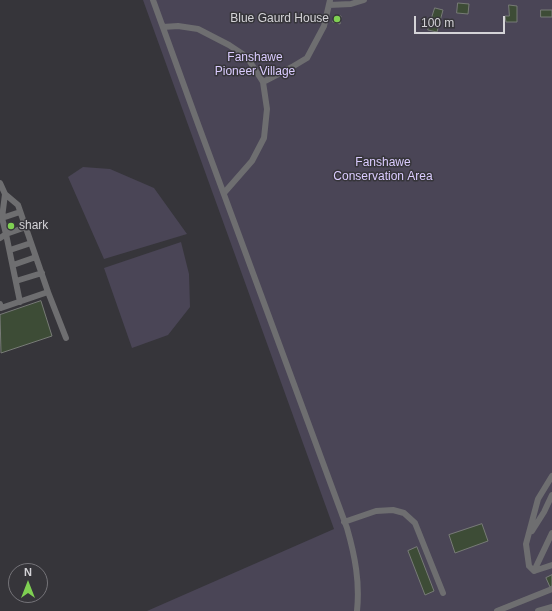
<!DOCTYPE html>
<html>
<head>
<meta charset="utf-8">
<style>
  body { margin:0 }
  #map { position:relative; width:552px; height:611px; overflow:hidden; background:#36353a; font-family:Helvetica,sans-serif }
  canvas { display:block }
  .north { position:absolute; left:8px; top:563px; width:40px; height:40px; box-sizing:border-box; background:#36353a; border:1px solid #757479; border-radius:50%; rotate:0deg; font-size:11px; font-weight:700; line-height:16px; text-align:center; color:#d4d3d7 }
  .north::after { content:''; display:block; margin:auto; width:14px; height:18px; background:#7fd052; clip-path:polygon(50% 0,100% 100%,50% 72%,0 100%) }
  .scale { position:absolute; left:414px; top:16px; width:91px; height:18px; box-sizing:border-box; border:2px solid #d4d3d7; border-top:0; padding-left:5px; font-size:12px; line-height:14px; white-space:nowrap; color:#d4d3d7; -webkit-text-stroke:3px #36353a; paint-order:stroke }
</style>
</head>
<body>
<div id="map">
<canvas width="552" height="611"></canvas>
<div class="north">N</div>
<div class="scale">100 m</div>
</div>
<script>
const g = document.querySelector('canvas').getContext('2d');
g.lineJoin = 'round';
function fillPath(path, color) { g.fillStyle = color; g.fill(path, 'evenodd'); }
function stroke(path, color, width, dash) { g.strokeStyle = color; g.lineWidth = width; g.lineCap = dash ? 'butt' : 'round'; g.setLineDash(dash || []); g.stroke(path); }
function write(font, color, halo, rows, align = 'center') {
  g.font = font + ' Helvetica,sans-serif'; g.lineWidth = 3; g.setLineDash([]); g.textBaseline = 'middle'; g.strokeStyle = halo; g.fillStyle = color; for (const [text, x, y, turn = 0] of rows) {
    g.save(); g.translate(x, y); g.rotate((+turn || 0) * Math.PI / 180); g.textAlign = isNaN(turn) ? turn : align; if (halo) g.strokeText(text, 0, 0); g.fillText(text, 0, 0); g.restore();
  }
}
fillPath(new Path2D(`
  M 143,0 L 552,0 L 552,611 L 147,611 L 334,529 Z
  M 83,167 L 110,169 L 154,188 L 187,234 L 104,259 L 68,177 Z
  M 181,242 L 189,274 L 190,307 L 168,335 L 132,348 L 104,268 Z`), '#4a4556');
const building = new Path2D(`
  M 458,3 L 469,4 L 468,14 L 457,13 Z
  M 509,5 L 517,6 L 517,22 L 506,22 L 505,16 L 509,16 Z
  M 435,8 L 443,10 L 437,32 L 428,30 Z
  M 541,10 L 552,10 L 552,17 L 541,17 Z
  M 335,16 L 341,16 L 340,24 L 333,22 Z
  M 41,301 L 52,336 L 1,353 L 0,315 Z
  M 482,524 L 488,541 L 455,553 L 449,535 Z
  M 417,547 L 434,591 L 425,595 L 408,551 Z
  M 552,575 L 552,586 L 550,587 L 546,578 Z`);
fillPath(building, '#3d4c36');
stroke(building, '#777b76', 1);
stroke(new Path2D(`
  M 153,0 L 198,124 L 347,528 C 355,556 360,582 357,611
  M 329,5 L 351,4 L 364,0
  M 163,27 L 178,26 L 198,29 L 229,45 L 247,57 L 263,82 L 267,109 L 264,138 L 252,161 L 224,193
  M 263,82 L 292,67 L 307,58 L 324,26 L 330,0
  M 0,183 L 5,194 L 18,205 L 48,292
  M 2,218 L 20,212
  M 0,238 L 6,234 L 2,218 L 5,194
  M 10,250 L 31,243
  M 13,265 L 36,257
  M 16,281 L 42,273
  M 20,302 L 6,234 L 26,227
  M 0,304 L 1,308 L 48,292 L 66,338
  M 552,476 L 538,499 L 526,544 L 529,566 L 534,571 L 552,565
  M 344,522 L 376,511 L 393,510 L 404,513 L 415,523 L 443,593
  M 532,531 L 544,512 L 552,495
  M 534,571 L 552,533
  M 497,611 L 552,589
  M 538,611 L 552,607`), '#6e6e70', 6);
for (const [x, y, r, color] of [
  [337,19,4,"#7fd052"],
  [11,226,4,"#7fd052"]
]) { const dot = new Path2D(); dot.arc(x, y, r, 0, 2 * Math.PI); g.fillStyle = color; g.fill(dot); stroke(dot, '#36353a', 1.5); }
write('12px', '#d4d3d7', '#36353a', [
  ["Blue Gaurd House",329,19],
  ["shark",19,226,"left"]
], 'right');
write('12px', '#dbccff', '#36353a', [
  ["Fanshawe",255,58],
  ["Pioneer Village",255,72],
  ["Fanshawe",383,163],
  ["Conservation Area",383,177]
]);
</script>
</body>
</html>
